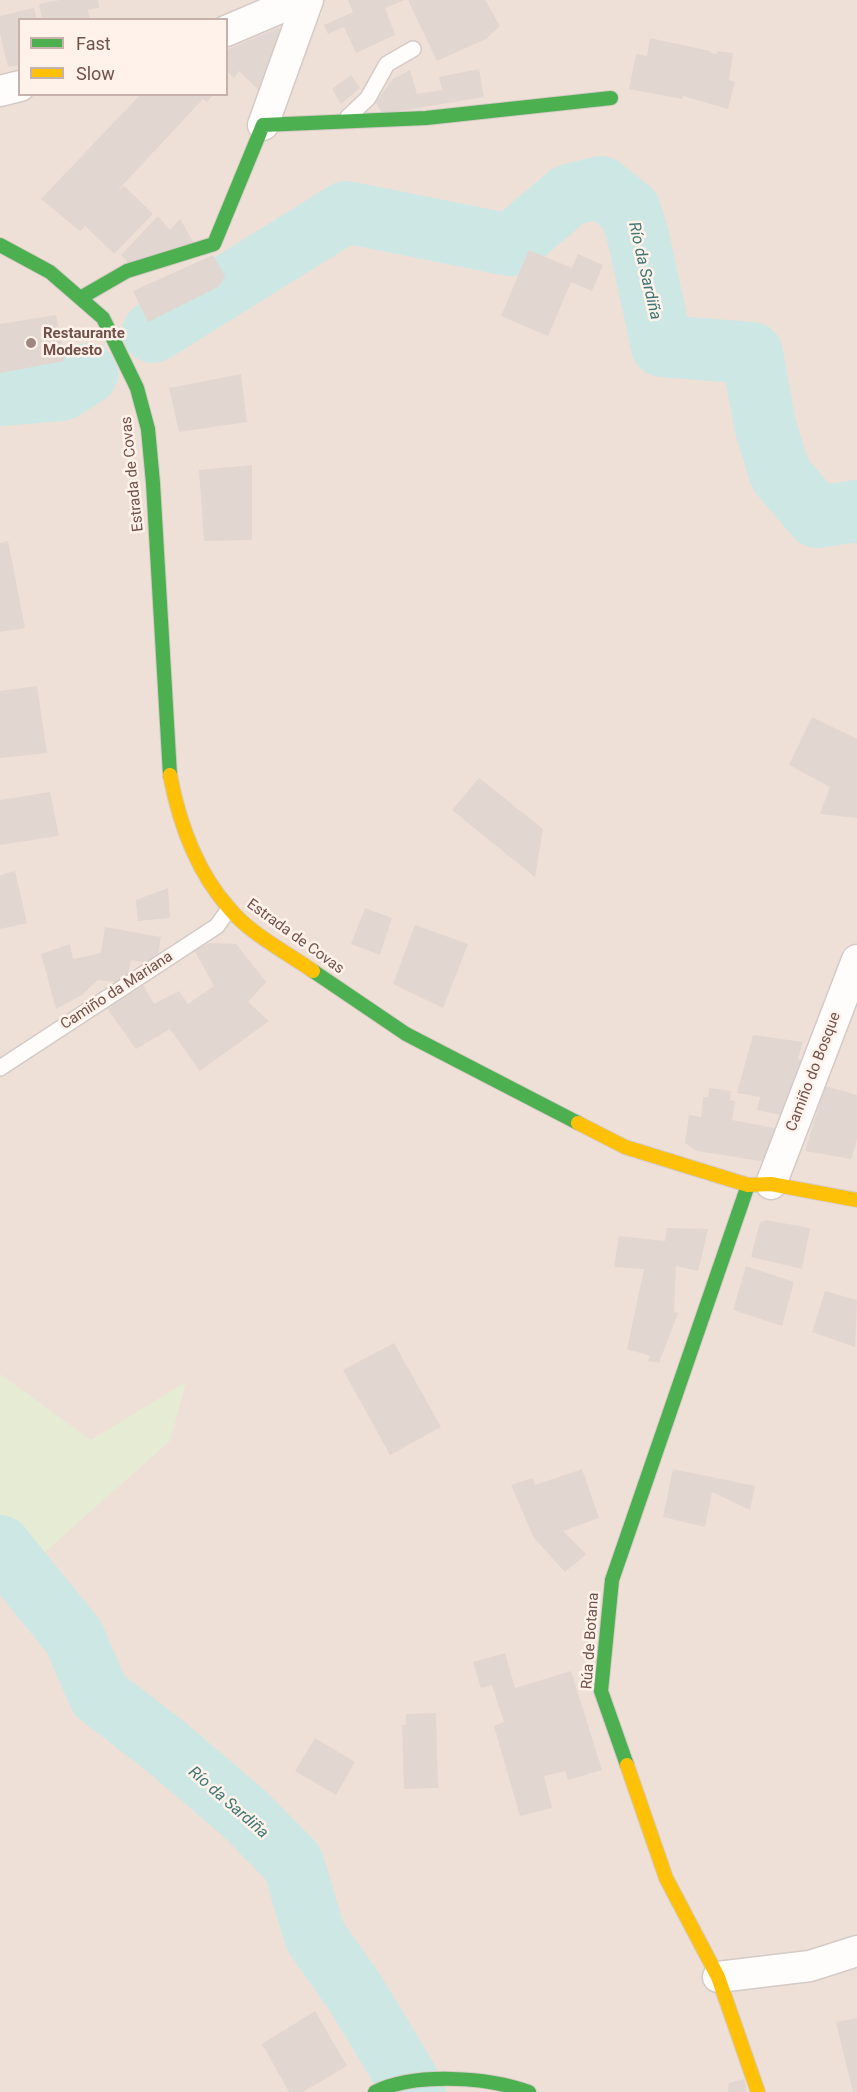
<!DOCTYPE html>
<html>
<head>
<meta charset="utf-8">
<style>
  body { margin:0 }
  #map { position:relative; width:857px; height:2092px; overflow:hidden; background:#f6efe9; font-family:Roboto,sans-serif }
  canvas { display:block }
  .legend { position:absolute; left:18px; top:18px; width:210px; height:78px; box-sizing:border-box; background:#fef2ea; border:2px solid #c6b2aa; margin:0; padding:8px 10px; list-style:none; font-size:18px; color:#72514b }
  .legend li { display:flex; align-items:center; gap:12px; height:30px }
  .legend b { width:30px; border:2px solid #c6b2aa }
</style>
</head>
<body>
<div id="map">
<canvas width="857" height="2092"></canvas>
<ul class="legend">
<li><b style="height:8px;background:#4caf50"></b>Fast</li>
<li><b style="height:8px;background:#ffc107"></b>Slow</li>
</ul>
</div>
<script>
const g = document.querySelector('canvas').getContext('2d');
g.lineJoin = 'round';
function fillPath(path, color) { g.fillStyle = color; g.fill(path, 'evenodd'); }
function stroke(path, color, width, dash) { g.strokeStyle = color; g.lineWidth = width; g.lineCap = dash ? 'butt' : 'round'; g.setLineDash(dash || []); g.stroke(path); }
function write(font, color, halo, rows, align = 'center') {
  g.font = font + ' Roboto,sans-serif'; g.lineWidth = 5; g.setLineDash([]); g.textBaseline = 'middle'; g.strokeStyle = halo; g.fillStyle = color; for (const [text, x, y, turn = 0] of rows) {
    g.save(); g.translate(x, y); g.rotate((+turn || 0) * Math.PI / 180); g.textAlign = isNaN(turn) ? turn : align; if (halo) g.strokeText(text, 0, 0); g.fillText(text, 0, 0); g.restore();
  }
}
fillPath(new Path2D(`
  M 0,0 L 857,0 L 857,2092 L 0,2092 ZM 20,20 L 226,20 L 226,94 L 20,94 Z`), '#efe0d7');
fillPath(new Path2D(`
  M 0,1374 L 91,1440 L 186,1382 L 170,1441 L 0,1592 Z`), '#e6ebd4');
stroke(new Path2D(`
  M 153,332 L 346,212 L 510,245 L 569,195 L 601,187 L 630,210 L 639,240 L 662,346 L 752,353 L 765,425 L 780,474 L 817,517 L 857,511
  M 0,395 L 61,390 L 87,374
  M 0,1546 L 74,1637 L 99,1695 L 165,1746 L 246,1815 L 293,1863 L 315,1936 L 356,1994 L 415,2092`), '#cce7e4', 62);
fillPath(new Path2D(`
  M 60,0 L 98,0 L 99,8 L 88,10 L 90,20 L 42,20 L 39,4 Z
  M 348,0 L 405,0 L 385,8 L 395,35 L 356,53 L 344,27 L 328,34 L 324,25 L 353,12 Z
  M 408,0 L 485,0 L 500,26 L 486,39 L 437,61 Z
  M 34,8 L 37,20 L 20,20 L 20,65 L 8,67 L 0,34 L 0,16 Z
  M 278,28 L 290,35 L 265,96 L 239,71 L 234,78 L 226,71 L 226,50 Z
  M 650,38 L 710,51 L 710,53 L 717,54 L 717,51 L 733,53 L 729,80 L 735,82 L 728,109 L 683,96 L 682,99 L 629,89 L 636,54 L 647,56 Z
  M 479,69 L 484,97 L 382,114 L 376,102 L 393,79 L 410,70 L 417,94 L 442,90 L 439,77 Z
  M 351,75 L 360,88 L 341,104 L 332,89 Z
  M 141,94 L 214,94 L 207,102 L 203,99 L 117,191 L 124,186 L 153,214 L 114,254 L 85,226 L 80,231 L 41,199 Z
  M 158,216 L 170,230 L 180,219 L 194,243 L 131,266 L 121,255 Z
  M 529,250 L 572,268 L 578,254 L 603,265 L 592,291 L 571,282 L 548,336 L 501,316 Z
  M 213,255 L 225,276 L 218,287 L 148,322 L 133,291 Z
  M 56,315 L 65,361 L 0,373 L 0,324 Z
  M 241,374 L 247,422 L 179,432 L 169,388 Z
  M 252,465 L 252,540 L 204,541 L 199,470 Z
  M 8,541 L 25,628 L 0,632 L 0,543 Z
  M 37,686 L 47,753 L 0,758 L 0,691 Z
  M 812,717 L 857,739 L 857,818 L 820,814 L 830,787 L 789,765 Z
  M 479,778 L 543,829 L 535,877 L 452,810 Z
  M 50,792 L 59,836 L 0,845 L 0,800 Z
  M 15,871 L 27,923 L 0,929 L 0,875 Z
  M 168,888 L 170,918 L 138,921 L 136,900 Z
  M 365,908 L 392,918 L 380,955 L 351,944 Z
  M 415,925 L 468,944 L 443,1008 L 393,984 Z
  M 105,927 L 161,937 L 157,959 L 150,963 L 131,960 L 128,976 L 115,982 L 98,980 L 82,995 L 56,1009 L 41,954 L 70,944 L 73,959 L 101,953 Z
  M 210,943 L 236,944 L 266,982 L 248,1002 L 269,1021 L 200,1071 L 170,1029 L 136,1049 L 106,1007 L 143,984 L 154,1004 L 179,991 L 188,1004 L 214,986 L 194,950 Z
  M 753,1035 L 803,1042 L 798,1059 L 807,1062 L 790,1117 L 757,1110 L 760,1097 L 737,1093 Z
  M 825,1086 L 857,1095 L 857,1140 L 851,1159 L 805,1151 Z
  M 709,1088 L 731,1091 L 730,1100 L 735,1101 L 732,1120 L 785,1130 L 773,1163 L 697,1151 L 685,1143 L 689,1115 L 701,1117 L 703,1097 L 708,1097 Z
  M 766,1220 L 810,1228 L 802,1269 L 751,1257 L 760,1222 Z
  M 667,1228 L 708,1229 L 698,1271 L 676,1266 L 674,1312 L 678,1313 L 659,1363 L 648,1361 L 650,1356 L 627,1349 L 644,1269 L 614,1267 L 619,1236 L 665,1241 Z
  M 746,1266 L 794,1282 L 782,1326 L 733,1310 Z
  M 825,1291 L 857,1300 L 855,1347 L 812,1332 Z
  M 394,1343 L 441,1427 L 390,1455 L 343,1370 Z
  M 582,1469 L 599,1518 L 563,1531 L 586,1554 L 565,1572 L 534,1538 L 511,1485 L 533,1478 L 535,1485 Z
  M 673,1469 L 755,1486 L 750,1510 L 712,1492 L 705,1527 L 663,1517 Z
  M 505,1653 L 515,1688 L 571,1671 L 602,1770 L 568,1780 L 565,1771 L 544,1776 L 552,1808 L 520,1816 L 494,1726 L 504,1722 L 492,1685 L 481,1688 L 473,1662 Z
  M 436,1713 L 438,1788 L 404,1789 L 402,1725 L 406,1725 L 406,1714 Z
  M 315,1738 L 355,1762 L 336,1795 L 295,1771 Z
  M 315,2011 L 347,2066 L 303,2092 L 289,2092 L 262,2044 Z
  M 857,2018 L 857,2092 L 853,2092 L 836,2022 Z
  M 744,2079 L 747,2092 L 728,2092 L 729,2083 Z`), '#e2d6d1');
const lane = new Path2D(`
  M 348,117 L 368,98 L 387,64 L 413,49
  M 0,1068 L 217,926 L 229,909`);
const street = new Path2D(`
  M 226,31 L 299,0
  M 0,91 L 20,86
  M 263,125 L 308,0
  M 771,1184 L 857,960
  M 718,1977 L 810,1966 L 857,1951`);
const fast = new Path2D(`
  M 0,245 L 50,272 L 103,318 L 137,388 L 148,429 L 153,483 L 170,775
  M 82,297 L 127,271 L 214,244 L 263,125 L 426,118 L 611,98
  M 313,971 L 406,1034 L 578,1123
  M 627,1765 L 601,1691 L 612,1580 L 748,1185
  M 375,2092 C 415,2072 488,2077 529,2092`);
const slow = new Path2D(`
  M 170,775 C 179,822 197,872 229,908 C 250,934 286,952 313,971
  M 578,1123 L 625,1147 L 748,1185 L 771,1184 L 857,1200
  M 627,1765 L 666,1878 L 718,1977 L 758,2092`);
stroke(lane, '#d4cac6', 18);
stroke(street, '#d4cac6', 33);
stroke(fast, '#d5cac6', 16);
stroke(slow, '#d5cac6', 16);
stroke(lane, '#fefdfc', 15);
stroke(street, '#fefdfc', 30);
stroke(fast, '#4caf50', 14);
stroke(slow, '#ffc107', 14);
for (const [x, y, r, color] of [
  [31,343,6,"#a08882"]
]) { const dot = new Path2D(); dot.arc(x, y, r, 0, 2 * Math.PI); g.fillStyle = color; g.fill(dot); stroke(dot, '#fef2ea', 2); }
write('bold 15px', '#72514b', '#fef2ea', [
  ["Restaurante",43,334],
  ["Modesto",43,351]
], 'left');
write('15px', '#72514b', '#fef2ea', [
  ["Estrada de Covas",133,474,-96],
  ["Estrada de Covas",295,937,36],
  ["Camiño da Mariana",117,991,-33],
  ["Camiño do Bosque",814,1072,-69],
  ["Rúa de Botana",591,1641,-86]
]);
write('italic 16px', '#407776', '#fef2ea', [
  ["Río da Sardiña",644,271,77],
  ["Río da Sardiña",228,1803,41]
]);
</script>
</body>
</html>
